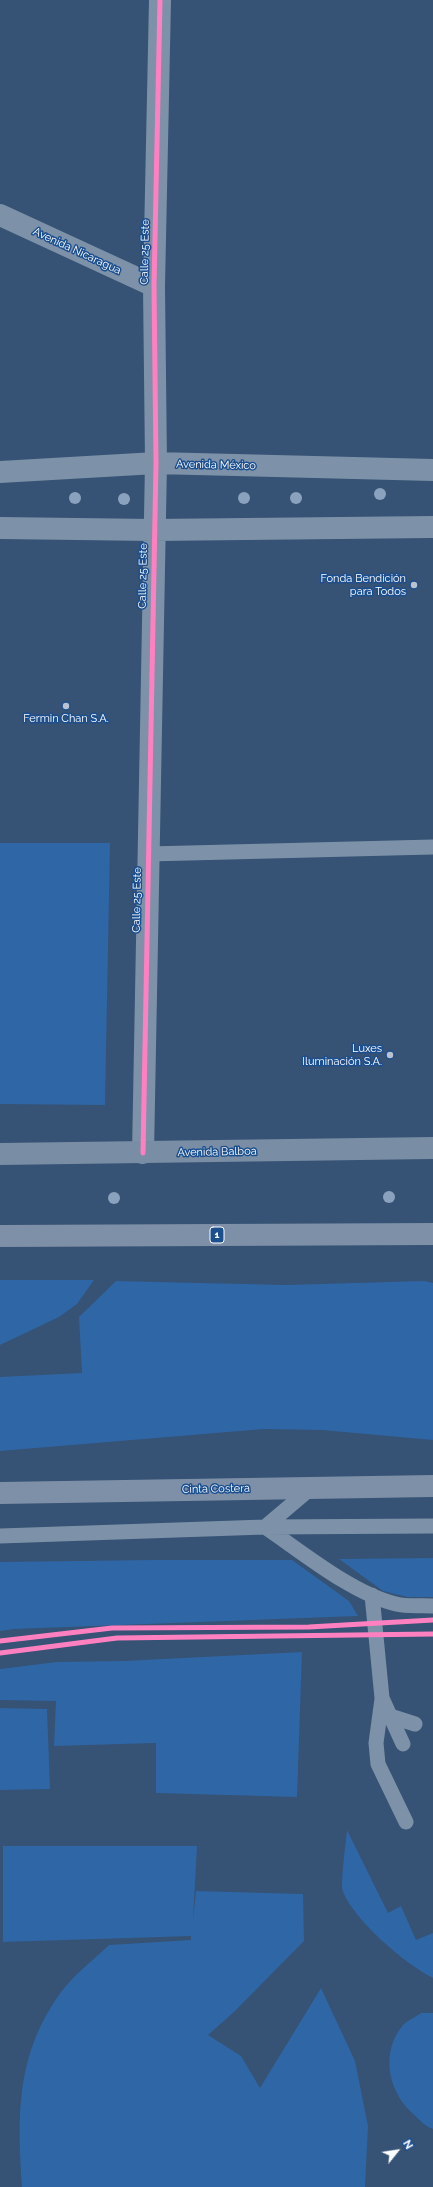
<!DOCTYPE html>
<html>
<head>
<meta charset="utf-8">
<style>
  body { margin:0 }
  #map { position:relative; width:433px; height:2187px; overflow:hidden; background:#365274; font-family:Raleway,sans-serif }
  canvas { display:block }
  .north { position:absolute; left:377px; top:2131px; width:40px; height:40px; -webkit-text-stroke:3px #1b4f8f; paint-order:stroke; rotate:60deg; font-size:11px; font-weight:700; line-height:16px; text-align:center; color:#fff }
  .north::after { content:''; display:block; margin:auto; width:14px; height:18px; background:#fff; clip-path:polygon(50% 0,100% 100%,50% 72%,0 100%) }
</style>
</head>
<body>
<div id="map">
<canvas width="433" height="2187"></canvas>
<div class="north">N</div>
</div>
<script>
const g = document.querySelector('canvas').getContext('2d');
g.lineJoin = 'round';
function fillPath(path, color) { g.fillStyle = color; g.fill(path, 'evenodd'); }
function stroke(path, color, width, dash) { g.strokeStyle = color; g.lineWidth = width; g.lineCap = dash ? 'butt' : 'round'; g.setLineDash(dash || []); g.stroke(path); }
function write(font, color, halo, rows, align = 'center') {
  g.font = font + ' Raleway,sans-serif'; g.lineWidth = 3; g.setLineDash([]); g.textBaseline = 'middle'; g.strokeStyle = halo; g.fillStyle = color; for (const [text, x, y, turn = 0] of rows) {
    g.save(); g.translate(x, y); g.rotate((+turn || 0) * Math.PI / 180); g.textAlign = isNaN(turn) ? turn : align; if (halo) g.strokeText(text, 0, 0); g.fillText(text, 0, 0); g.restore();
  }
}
fillPath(new Path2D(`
  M 0,843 L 110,843 L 105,1105 L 0,1104 Z
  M 0,1280 L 94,1280 L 77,1304 L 59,1317 L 0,1345 Z
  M 116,1281 L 286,1285 L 424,1281 L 433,1283 L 433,1440 L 322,1430 L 264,1429 L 0,1451 L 0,1377 L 82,1373 L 79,1317 Z
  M 433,1558 L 433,1597 L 407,1597 L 383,1591 L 339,1559 Z
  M 153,1560 L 292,1560 L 349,1601 L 358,1616 L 14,1629 L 0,1631 L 0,1562 Z
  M 302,1652 L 297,1797 L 156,1793 L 156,1743 L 54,1746 L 56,1701 L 0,1700 L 0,1669 L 57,1662 L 124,1661 Z
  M 0,1708 L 47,1709 L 50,1789 L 0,1790 Z
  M 347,1830 L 388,1913 L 401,1906 L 416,1940 L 433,1933 L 433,1978 C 405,1964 355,1921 343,1892 C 340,1884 346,1841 347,1830 Z
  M 3,1846 L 197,1846 L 193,1921 L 196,1891 L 303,1894 L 304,1941 L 234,2012 L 208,2035 L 241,2056 L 260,2088 L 321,1988 L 355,2061 L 368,2126 L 365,2187 L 22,2187 C 17,2114 16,2054 61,1992 C 74,1975 93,1960 109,1945 L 191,1940 L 191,1936 L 3,1942 Z
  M 421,2013 L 433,2013 L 433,2129 C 424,2126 418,2118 411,2112 C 387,2089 381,2051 403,2025 C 408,2020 416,2017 421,2013 Z`), '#2f66a5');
stroke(new Path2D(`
  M 148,854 L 433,847
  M 311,1488 L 265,1527 C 302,1552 353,1594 396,1604 C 408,1607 421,1605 433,1606
  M 0,1536 L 265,1527 L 433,1526
  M 372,1595 L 382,1698 L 403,1744
  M 382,1699 L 376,1743 L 378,1764 L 406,1822
  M 390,1716 L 415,1724`), '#7d92a8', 15);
stroke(new Path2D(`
  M 0,215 L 154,286
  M 0,472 L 156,463 L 433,470
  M 0,528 L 153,530 L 433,527
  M 143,1153 L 156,463 L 154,286 L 160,0`), '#7d92a8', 22);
stroke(new Path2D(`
  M 0,1154 L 433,1148`), '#798da4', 22);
stroke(new Path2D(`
  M 0,1236 L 433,1234
  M 0,1493 L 433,1486`), '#7e90a7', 22);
stroke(new Path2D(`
  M 143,1153 L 156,463 L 154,286 L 160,0
  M 0,1641 L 112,1628 L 309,1627 L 433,1620
  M 0,1653 L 117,1638 L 433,1634`), '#ff80c0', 5);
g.fillStyle = '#8aa2be';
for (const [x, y] of [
  [380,494],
  [75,498],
  [244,498],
  [296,498],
  [124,499],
  [389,1197],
  [114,1198]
]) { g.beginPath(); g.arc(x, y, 6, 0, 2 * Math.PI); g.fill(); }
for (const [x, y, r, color] of [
  [414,585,4,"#b9c2ce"],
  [66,706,4,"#b9c2ce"],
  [390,1055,4,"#b9c2ce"]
]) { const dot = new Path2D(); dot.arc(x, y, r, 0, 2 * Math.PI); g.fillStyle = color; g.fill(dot); stroke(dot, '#1b4f8f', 1.5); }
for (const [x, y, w] of [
  [217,1235,14]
]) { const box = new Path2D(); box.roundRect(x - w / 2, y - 8, w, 16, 3); g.fillStyle = '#1b4f8f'; g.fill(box); stroke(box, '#fff', 1); }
write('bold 10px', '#fff', null, [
  ["1",217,1235]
]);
write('11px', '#fff', '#1b4f8f', [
  ["Avenida Nicaragua",77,251,25],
  ["Calle 25 Este",145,252,-89],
  ["Avenida México",216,465,1],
  ["Calle 25 Este",143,576,-89],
  ["Calle 25 Este",137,900,-89],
  ["Avenida Balboa",217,1152,-1],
  ["Cinta Costera",216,1489,-1]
]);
write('11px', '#fff', '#1b4f8f', [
  ["Fonda Bendición",406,579],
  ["para Todos",406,592],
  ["Fermin Chan S.A.",66,719,"center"],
  ["Luxes",382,1049],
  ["Iluminación S.A.",382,1062]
], 'right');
</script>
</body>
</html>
